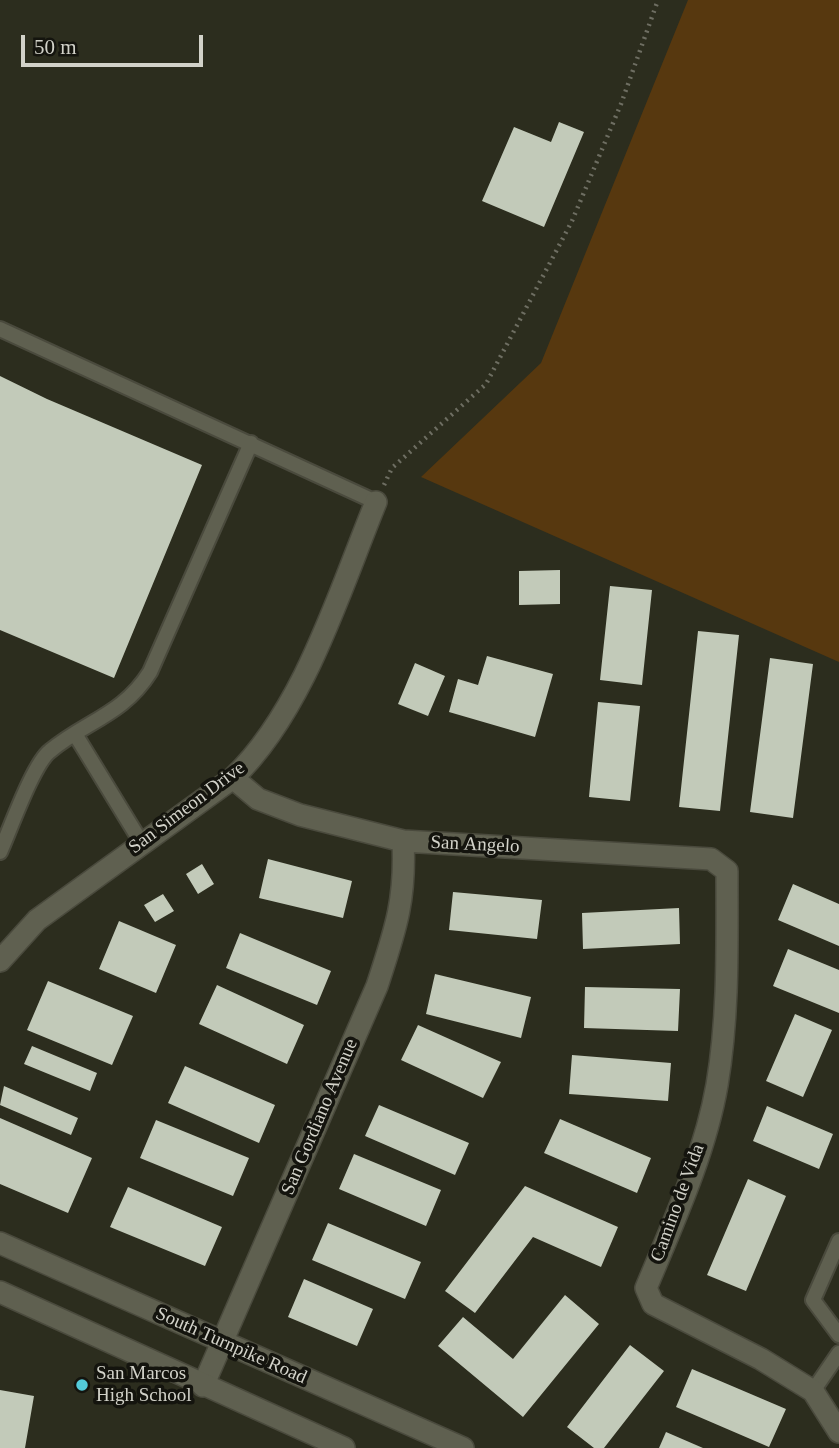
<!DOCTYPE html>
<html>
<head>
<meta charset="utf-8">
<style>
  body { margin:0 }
  #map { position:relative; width:839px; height:1448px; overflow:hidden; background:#2c2d1e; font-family:"Times New Roman",serif }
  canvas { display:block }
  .scale { position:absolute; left:21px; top:35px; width:182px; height:32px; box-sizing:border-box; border:4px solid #d2d2c9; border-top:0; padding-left:9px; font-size:21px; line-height:24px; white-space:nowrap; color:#d2d2c9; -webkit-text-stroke:5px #14140e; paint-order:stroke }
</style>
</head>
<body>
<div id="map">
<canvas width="839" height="1448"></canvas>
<div class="scale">50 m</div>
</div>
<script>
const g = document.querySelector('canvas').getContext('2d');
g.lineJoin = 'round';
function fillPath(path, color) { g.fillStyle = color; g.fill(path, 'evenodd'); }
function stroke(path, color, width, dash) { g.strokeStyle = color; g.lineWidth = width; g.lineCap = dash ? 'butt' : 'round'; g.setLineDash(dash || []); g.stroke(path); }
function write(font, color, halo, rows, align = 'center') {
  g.font = font + ' "Times New Roman",serif'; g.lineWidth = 7; g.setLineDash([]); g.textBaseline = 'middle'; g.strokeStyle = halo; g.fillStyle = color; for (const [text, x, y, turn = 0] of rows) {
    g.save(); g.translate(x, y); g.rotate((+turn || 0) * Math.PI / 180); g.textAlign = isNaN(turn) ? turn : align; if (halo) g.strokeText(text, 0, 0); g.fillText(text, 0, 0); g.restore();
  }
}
fillPath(new Path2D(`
  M 688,0 L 839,0 L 839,662 L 421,477 L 541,363 Z`), '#57380f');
fillPath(new Path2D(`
  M 559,122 L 584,132 L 544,227 L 482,201 L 514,127 L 551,142 Z
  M 0,376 L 47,399 L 202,465 L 114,678 L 0,630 Z
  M 560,570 L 560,604 L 519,605 L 519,571 Z
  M 610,586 L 652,590 L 642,685 L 600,680 Z
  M 698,631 L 739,635 L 720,811 L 679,807 Z
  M 487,656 L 553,674 L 535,737 L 449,712 L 458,679 L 478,685 Z
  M 770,658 L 813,664 L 793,818 L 750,812 Z
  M 415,663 L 445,676 L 428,716 L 398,704 Z
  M 598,702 L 640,706 L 630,801 L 589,797 Z
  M 268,859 L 352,881 L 343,918 L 259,898 Z
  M 202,864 L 214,884 L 198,894 L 186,874 Z
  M 793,884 L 839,904 L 839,946 L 778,920 Z
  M 453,892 L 542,900 L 537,939 L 449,930 Z
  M 163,894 L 174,911 L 155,922 L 144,905 Z
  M 679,908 L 680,944 L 583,949 L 582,913 Z
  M 119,921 L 176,945 L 156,993 L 99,969 Z
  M 240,933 L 331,971 L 317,1005 L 226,968 Z
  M 788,949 L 839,970 L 839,1013 L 773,986 Z
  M 435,974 L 531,997 L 521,1038 L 426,1014 Z
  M 48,981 L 133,1016 L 112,1065 L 27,1030 Z
  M 217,985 L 304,1025 L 287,1064 L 199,1024 Z
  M 585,987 L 680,989 L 678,1031 L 584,1028 Z
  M 795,1014 L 832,1030 L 803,1097 L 766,1081 Z
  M 418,1025 L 501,1062 L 483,1098 L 401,1060 Z
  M 32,1046 L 97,1073 L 90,1091 L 24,1064 Z
  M 572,1055 L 671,1063 L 668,1101 L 569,1094 Z
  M 185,1066 L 275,1105 L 259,1143 L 168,1103 Z
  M 4,1086 L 78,1118 L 71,1135 L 0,1105 Z
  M 379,1105 L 469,1143 L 455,1175 L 365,1136 Z
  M 767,1106 L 833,1134 L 819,1169 L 753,1141 Z
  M 0,1118 L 92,1158 L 68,1213 L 0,1184 Z
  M 560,1119 L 651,1158 L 637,1193 L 544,1153 Z
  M 156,1120 L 249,1158 L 233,1196 L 140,1158 Z
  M 354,1154 L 441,1190 L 426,1226 L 339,1189 Z
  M 748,1179 L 786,1196 L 746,1291 L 707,1275 Z
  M 525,1186 L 618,1227 L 601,1267 L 533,1237 L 475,1313 L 445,1291 Z
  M 128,1187 L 222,1227 L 205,1266 L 110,1227 Z
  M 328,1223 L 421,1262 L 405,1299 L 312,1260 Z
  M 304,1279 L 373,1309 L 357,1346 L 288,1317 Z
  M 565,1295 L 599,1324 L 523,1417 L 438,1346 L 463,1317 L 513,1359 Z
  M 630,1345 L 664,1371 L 604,1448 L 594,1448 L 567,1427 Z
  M 692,1369 L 786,1409 L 769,1447 L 676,1407 Z
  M 0,1390 L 34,1396 L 25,1448 L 0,1448 Z
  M 666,1432 L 703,1448 L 659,1448 Z`), '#c2cab9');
const lane = new Path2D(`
  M 0,329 L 376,502
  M 75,734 L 141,842
  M 0,852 C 10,830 33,764 50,751 C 86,721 123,715 150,672 L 251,443
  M 839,1241 L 813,1300 L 839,1335
  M 813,1391 L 839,1353`);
const street = new Path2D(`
  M 233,778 L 258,799 L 300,815 L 403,841 L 711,859 L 727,871 C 727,942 729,1014 717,1085 C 705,1154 673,1223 646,1288 L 653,1304 L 761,1359 L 813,1391 L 839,1432
  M 0,961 L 37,920 L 233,778 C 304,710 339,592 376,502
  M 203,1386 L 377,986 C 395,931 406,901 403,841`);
const secondary = new Path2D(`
  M 0,1243 L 463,1448
  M 0,1292 L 344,1448`);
stroke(lane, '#4a4a3d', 18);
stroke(street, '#4a4a3d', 24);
stroke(secondary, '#4a4a3d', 24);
stroke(new Path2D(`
  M 384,485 L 392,468 L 486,384 L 572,221 L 621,104 L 658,0`), '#6e6e62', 4.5, [2, 5]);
stroke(lane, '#5f6050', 14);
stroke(street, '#5f6050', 21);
stroke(secondary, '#5f6050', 21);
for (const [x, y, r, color] of [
  [82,1385,7,"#53cbda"]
]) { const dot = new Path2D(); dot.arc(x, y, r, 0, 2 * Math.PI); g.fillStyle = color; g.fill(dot); stroke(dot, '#14140e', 2.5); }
write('19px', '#d2d2c9', '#14140e', [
  ["San Simeon Drive",187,808,-37],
  ["San Angelo",475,845,3],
  ["San Gordiano Avenue",320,1117,-67],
  ["Camino de Vida",678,1203,-70],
  ["South Turnpike Road",231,1346,24]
]);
write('19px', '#d2d2c9', '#14140e', [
  ["San Marcos",96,1374],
  ["High School",96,1396]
], 'left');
</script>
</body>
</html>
